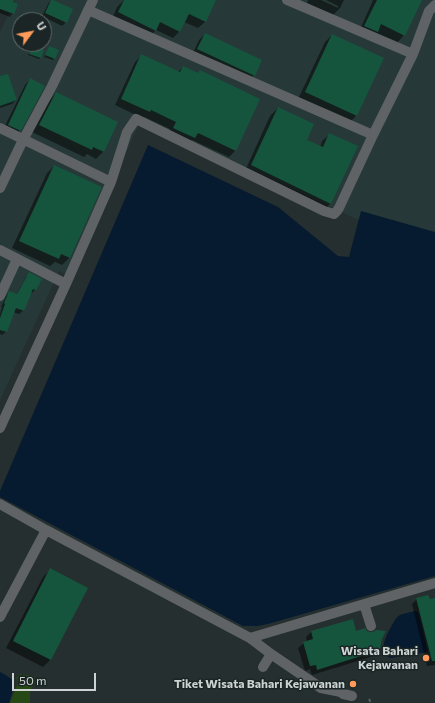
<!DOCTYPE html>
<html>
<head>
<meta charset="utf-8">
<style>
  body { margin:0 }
  #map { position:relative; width:435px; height:703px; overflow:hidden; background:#252f2f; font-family:Commissioner,sans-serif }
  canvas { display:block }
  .north { position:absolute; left:12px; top:12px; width:40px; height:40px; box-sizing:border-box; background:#1b2525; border:1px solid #626b6b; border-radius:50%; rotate:58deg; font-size:11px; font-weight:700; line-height:16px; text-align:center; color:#cdd3d3 }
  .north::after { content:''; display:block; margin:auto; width:14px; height:18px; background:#ff9b5a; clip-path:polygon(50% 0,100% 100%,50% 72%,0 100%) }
  .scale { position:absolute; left:12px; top:673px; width:84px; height:18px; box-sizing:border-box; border:2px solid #cdd3d3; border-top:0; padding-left:5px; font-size:12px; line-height:14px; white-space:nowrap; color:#cdd3d3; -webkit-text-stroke:3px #1b2525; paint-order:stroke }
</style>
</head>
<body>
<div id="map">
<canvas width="435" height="703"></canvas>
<div class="north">U</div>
<div class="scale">50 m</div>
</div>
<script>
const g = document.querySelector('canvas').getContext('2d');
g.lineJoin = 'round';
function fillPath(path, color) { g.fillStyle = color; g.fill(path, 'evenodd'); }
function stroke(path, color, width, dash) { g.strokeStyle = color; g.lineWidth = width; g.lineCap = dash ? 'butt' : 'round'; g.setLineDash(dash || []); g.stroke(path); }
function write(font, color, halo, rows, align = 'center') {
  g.font = font + ' Commissioner,sans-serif'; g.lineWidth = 3; g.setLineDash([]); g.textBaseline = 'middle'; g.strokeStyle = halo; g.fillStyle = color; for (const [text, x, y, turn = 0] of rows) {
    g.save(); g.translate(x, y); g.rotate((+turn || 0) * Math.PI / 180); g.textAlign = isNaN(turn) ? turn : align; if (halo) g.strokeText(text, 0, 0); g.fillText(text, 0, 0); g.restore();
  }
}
fillPath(new Path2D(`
  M 15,0 L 435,0 L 435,256 L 142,118 L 69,276 L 59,271 L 0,400 L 0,32 ZM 20,20 L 44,20 L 44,44 L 20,44 Z`), '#263938');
fillPath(new Path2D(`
  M 20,674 L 33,676 L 36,682 L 30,690 L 30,703 L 10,703 L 18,682 L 16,678 Z`), '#254814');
fillPath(new Path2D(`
  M 148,145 L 278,207 L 338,256 L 349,257 L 361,211 L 435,232 L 435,576 L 268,624 L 257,626 L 243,626 L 0,497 L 0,491 Z
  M 415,611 L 418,612 L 419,615 L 428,652 L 391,658 C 376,654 387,634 392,625 C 394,622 396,617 400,615 C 404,613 411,612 415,611 Z
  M 0,672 C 7,676 14,678 14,687 L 9,703 L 0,703 Z`), '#061b30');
fillPath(new Path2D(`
  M 0,0 L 13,0 L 13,13 L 10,17 L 0,13 Z
  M 51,0 L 66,22 L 62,26 L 42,16 L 48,4 Z
  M 124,0 L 215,0 L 205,22 L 198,28 L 184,22 L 180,31 L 173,38 L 156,30 L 149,37 L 112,19 L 117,7 Z
  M 308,0 L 321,0 L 338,8 L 338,6 L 326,0 L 344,0 L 340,8 L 333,15 L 307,3 Z
  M 373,0 L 421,0 L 404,35 L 397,43 L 358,34 Z
  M 205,34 L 254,75 L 248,81 L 192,55 L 199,40 Z
  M 332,35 L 383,59 L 356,116 L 349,123 L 298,99 L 325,42 Z
  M 33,46 L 43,50 L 40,58 L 39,59 L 28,55 Z
  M 49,47 L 54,58 L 53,60 L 44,57 Z
  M 142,55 L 178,72 L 183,67 L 236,150 L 229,157 L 192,140 L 188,144 L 167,134 L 170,129 L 144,117 L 142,118 L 115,105 L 135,62 Z
  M 0,77 L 16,100 L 12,104 L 0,108 Z
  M 30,79 L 20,130 L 14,136 L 3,130 L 25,85 Z
  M 56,93 L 104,151 L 96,159 L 87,154 L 84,157 L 32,132 L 49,101 Z
  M 278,108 L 306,141 L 320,147 L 322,141 L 330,134 L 356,147 L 330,204 L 323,211 L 244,173 L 270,116 Z
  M 54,166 L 70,257 L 62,265 L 55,262 L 50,266 L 12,248 L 47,173 Z
  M 30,274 L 35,290 L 32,293 L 30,293 L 23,311 L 19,314 L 13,312 L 6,332 L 2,335 L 0,334 L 0,314 L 2,307 L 1,307 L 6,296 L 10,292 L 16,295 L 26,277 Z
  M 51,569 L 87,588 L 50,660 L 43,667 L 6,648 L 43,577 Z
  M 417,599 L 429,601 L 435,599 L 435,665 L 427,666 L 412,604 Z
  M 311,632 L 355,632 L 381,639 L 380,650 L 374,656 L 312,675 L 310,669 L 305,671 L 298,648 L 304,643 L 307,642 L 306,637 Z`), '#0007');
fillPath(new Path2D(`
  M 0,0 L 14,0 L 13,2 L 18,4 L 14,14 L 0,9 Z
  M 51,0 L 53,0 L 73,9 L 67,23 L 45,13 Z
  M 124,0 L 216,0 L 206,22 L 189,14 L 180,32 L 160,22 L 156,31 L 118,12 Z
  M 377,0 L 422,0 L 405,36 L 381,24 L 378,32 L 364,26 Z
  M 205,33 L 262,60 L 255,76 L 197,49 Z
  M 332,34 L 384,58 L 357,116 L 305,92 Z
  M 33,45 L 44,50 L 41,58 L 29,54 Z
  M 49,46 L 59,50 L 55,59 L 45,55 Z
  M 141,54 L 180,72 L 183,66 L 198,73 L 200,70 L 260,99 L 236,151 L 198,133 L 195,138 L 173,128 L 176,122 L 151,110 L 150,112 L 121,99 Z
  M 8,74 L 17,100 L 0,106 L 0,76 Z
  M 30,78 L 45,86 L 21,131 L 8,125 Z
  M 56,92 L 118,122 L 104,152 L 93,147 L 92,150 L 39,125 Z
  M 278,107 L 314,124 L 307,140 L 323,147 L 329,133 L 358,146 L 331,204 L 251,165 Z
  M 54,165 L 102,187 L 70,258 L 61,254 L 59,259 L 19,241 Z
  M 29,272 L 42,279 L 36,290 L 33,289 L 24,311 L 16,308 L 7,332 L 0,330 L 0,318 L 5,304 L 4,303 L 9,291 L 17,294 Z
  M 50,568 L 88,588 L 51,660 L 13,641 Z
  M 428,595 L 430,599 L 435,598 L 435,661 L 432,661 L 416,598 Z
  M 353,619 L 356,631 L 365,628 L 367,631 L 370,632 L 373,632 L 376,630 L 386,631 L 382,639 L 380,650 L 317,670 L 316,665 L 310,666 L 303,642 L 313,639 L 311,631 Z`), '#15553e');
stroke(new Path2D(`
  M 369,699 L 371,703`), '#596262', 2, [3, 2]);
stroke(new Path2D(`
  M 287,0 L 413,54
  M 88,10 L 373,135
  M 0,128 L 111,182
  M 0,188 L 23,140 L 52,86 L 93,0
  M 0,250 L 66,284
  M 0,296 L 17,259
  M 0,428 L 66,284 L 111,182 L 127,132 L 136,119 L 324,211 L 334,214 L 337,211 L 339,208 L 373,135 L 413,54 L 429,11 L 435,5
  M 0,504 L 46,530 L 250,638 L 271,654 L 321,688 L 341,692 L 343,694 L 352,696
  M 364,604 L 371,626
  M 0,617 L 46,530
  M 250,638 L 435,583
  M 263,667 L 271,654`), '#5f6365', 10);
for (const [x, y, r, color] of [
  [426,658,4,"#ff9b5a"],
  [353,684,4,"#ff9b5a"]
]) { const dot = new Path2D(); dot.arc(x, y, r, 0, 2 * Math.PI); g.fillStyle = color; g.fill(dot); stroke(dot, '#1b2525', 1.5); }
write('bold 12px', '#cdd3d3', '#1b2525', [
  ["Wisata Bahari",418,651],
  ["Kejawanan",418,665],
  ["Tiket Wisata Bahari Kejawanan",345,684]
], 'right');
</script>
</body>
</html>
